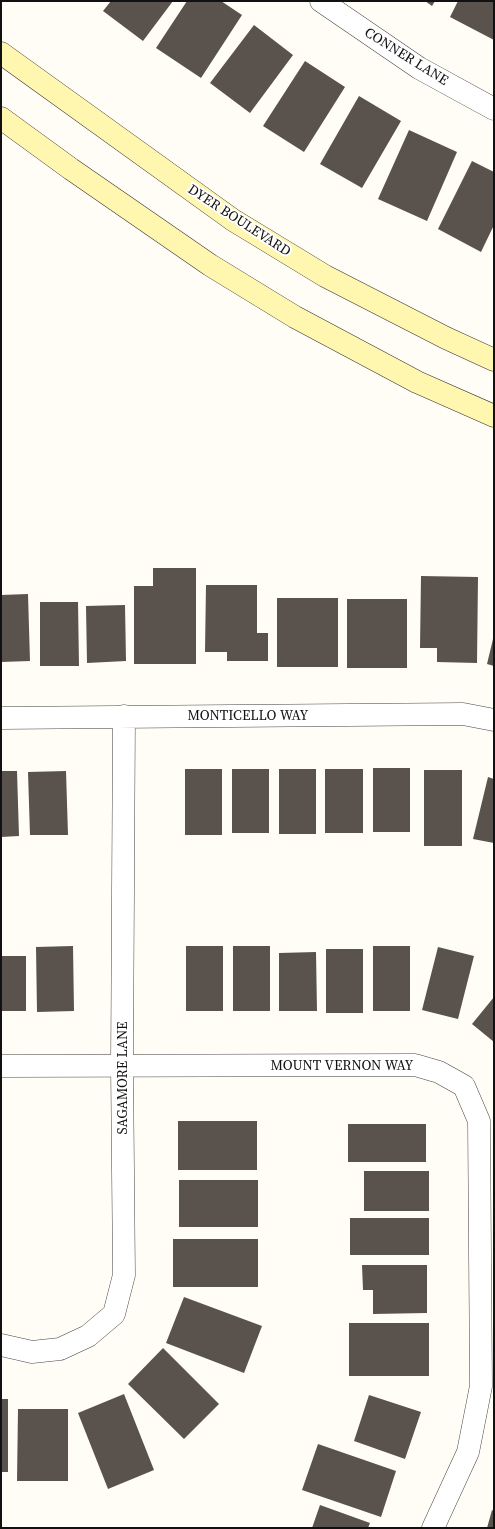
<!DOCTYPE html>
<html>
<head>
<meta charset="utf-8">
<style>
  body { margin:0 }
  #map { position:relative; width:495px; height:1529px; overflow:hidden; background:#fffdf5; font-family:"Source Serif 4",serif }
  canvas { display:block }
  .frame { position:absolute; inset:0; border:2px solid #111; pointer-events:none }
</style>
</head>
<body>
<div id="map">
<canvas width="495" height="1529"></canvas>
<div class="frame"></div>
</div>
<script>
const g = document.querySelector('canvas').getContext('2d');
g.lineJoin = 'round';
function fillPath(path, color) { g.fillStyle = color; g.fill(path, 'evenodd'); }
function stroke(path, color, width, dash) { g.strokeStyle = color; g.lineWidth = width; g.lineCap = dash ? 'butt' : 'round'; g.setLineDash(dash || []); g.stroke(path); }
function write(font, color, halo, rows, align = 'center') {
  g.font = font + ' "Source Serif 4",serif'; g.lineWidth = 4; g.setLineDash([]); g.textBaseline = 'middle'; g.strokeStyle = halo; g.fillStyle = color; for (const [text, x, y, turn = 0] of rows) {
    g.save(); g.translate(x, y); g.rotate((+turn || 0) * Math.PI / 180); g.textAlign = isNaN(turn) ? turn : align; if (halo) g.strokeText(text, 0, 0); g.fillText(text, 0, 0); g.restore();
  }
}
fillPath(new Path2D(`
  M 111,1 L 173,1 L 143,41 L 103,11 Z
  M 187,1 L 221,1 L 242,15 L 201,78 L 156,48 Z
  M 425,1 L 435,1 L 432,6 Z
  M 458,1 L 494,1 L 494,40 L 450,17 Z
  M 254,25 L 293,55 L 250,113 L 210,83 Z
  M 305,61 L 345,87 L 304,152 L 263,126 Z
  M 359,96 L 401,121 L 362,188 L 320,164 Z
  M 409,130 L 457,152 L 427,221 L 378,199 Z
  M 472,161 L 494,172 L 494,225 L 481,252 L 438,229 Z
  M 153,568 L 196,568 L 196,664 L 134,664 L 134,586 L 153,586 Z
  M 421,576 L 478,577 L 477,663 L 437,662 L 437,648 L 420,648 Z
  M 206,585 L 257,585 L 257,633 L 268,633 L 268,661 L 227,661 L 227,652 L 205,652 Z
  M 28,594 L 30,661 L 1,662 L 1,595 Z
  M 277,598 L 338,598 L 338,667 L 277,667 Z
  M 347,599 L 407,599 L 407,668 L 347,668 Z
  M 40,602 L 78,602 L 79,666 L 40,666 Z
  M 125,605 L 126,661 L 87,663 L 86,606 Z
  M 493,639 L 494,639 L 494,666 L 487,664 Z
  M 373,768 L 410,768 L 410,832 L 373,832 Z
  M 185,769 L 222,769 L 222,835 L 185,835 Z
  M 232,769 L 269,769 L 269,833 L 232,833 Z
  M 279,769 L 316,769 L 316,834 L 279,834 Z
  M 325,769 L 363,769 L 363,833 L 325,833 Z
  M 424,770 L 462,770 L 462,846 L 424,846 Z
  M 1,771 L 17,771 L 19,836 L 1,837 Z
  M 66,771 L 68,835 L 30,835 L 28,772 Z
  M 488,777 L 494,779 L 494,843 L 473,839 Z
  M 73,946 L 74,1011 L 37,1012 L 36,947 Z
  M 186,946 L 223,946 L 223,1011 L 186,1011 Z
  M 233,946 L 270,946 L 270,1011 L 233,1011 Z
  M 373,946 L 410,946 L 410,1011 L 373,1011 Z
  M 438,947 L 474,956 L 458,1019 L 422,1010 Z
  M 326,949 L 363,949 L 363,1013 L 326,1013 Z
  M 316,952 L 317,1011 L 279,1011 L 279,953 Z
  M 1,956 L 26,956 L 26,1011 L 1,1011 Z
  M 494,997 L 494,1042 L 472,1024 Z
  M 178,1121 L 257,1121 L 257,1170 L 178,1170 Z
  M 348,1124 L 426,1124 L 426,1162 L 348,1162 Z
  M 364,1171 L 429,1171 L 429,1211 L 364,1211 Z
  M 179,1180 L 258,1180 L 258,1227 L 179,1227 Z
  M 350,1218 L 429,1218 L 429,1255 L 350,1255 Z
  M 173,1239 L 258,1239 L 258,1287 L 173,1287 Z
  M 362,1265 L 427,1265 L 427,1313 L 373,1314 L 373,1290 L 363,1290 Z
  M 184,1297 L 262,1326 L 244,1373 L 166,1343 Z
  M 349,1323 L 429,1323 L 429,1376 L 349,1376 Z
  M 163,1348 L 219,1404 L 184,1439 L 128,1384 Z
  M 124,1394 L 154,1470 L 108,1489 L 78,1413 Z
  M 369,1395 L 421,1412 L 405,1459 L 354,1441 Z
  M 1,1399 L 8,1399 L 8,1472 L 1,1472 Z
  M 18,1409 L 68,1409 L 68,1481 L 17,1481 Z
  M 318,1444 L 396,1471 L 381,1517 L 302,1490 Z
  M 320,1505 L 370,1523 L 368,1528 L 312,1528 Z
  M 492,1510 L 494,1511 L 494,1528 L 487,1528 Z`), '#5a524d');
const street = new Path2D(`
  M 321,1 L 419,68 L 494,109
  M 1,718 L 463,714 L 494,720
  M 1,1066 L 415,1065 L 439,1072 L 464,1086 L 479,1121 L 481,1386 L 468,1452 L 433,1528
  M 1,1345 L 32,1352 L 60,1349 L 88,1336 L 114,1314 L 124,1275 L 122,1066 L 124,716`);
const secondary = new Path2D(`
  M 1,53 L 233,220 L 325,276 L 446,338 L 494,360
  M 1,118 L 71,169 L 210,265 L 295,317 L 417,382 L 494,416`);
stroke(street, '#444', 23);
stroke(secondary, '#333', 23);
stroke(street, '#fff', 22);
stroke(secondary, '#fff6b0', 22);
write('14px', '#111', '#fff', [
  ["CONNER LANE",406,57,32],
  ["DYER BOULEVARD",239,221,33],
  ["MONTICELLO WAY",248,716],
  ["MOUNT VERNON WAY",342,1066],
  ["SAGAMORE LANE",123,1078,-90]
]);
</script>
</body>
</html>
